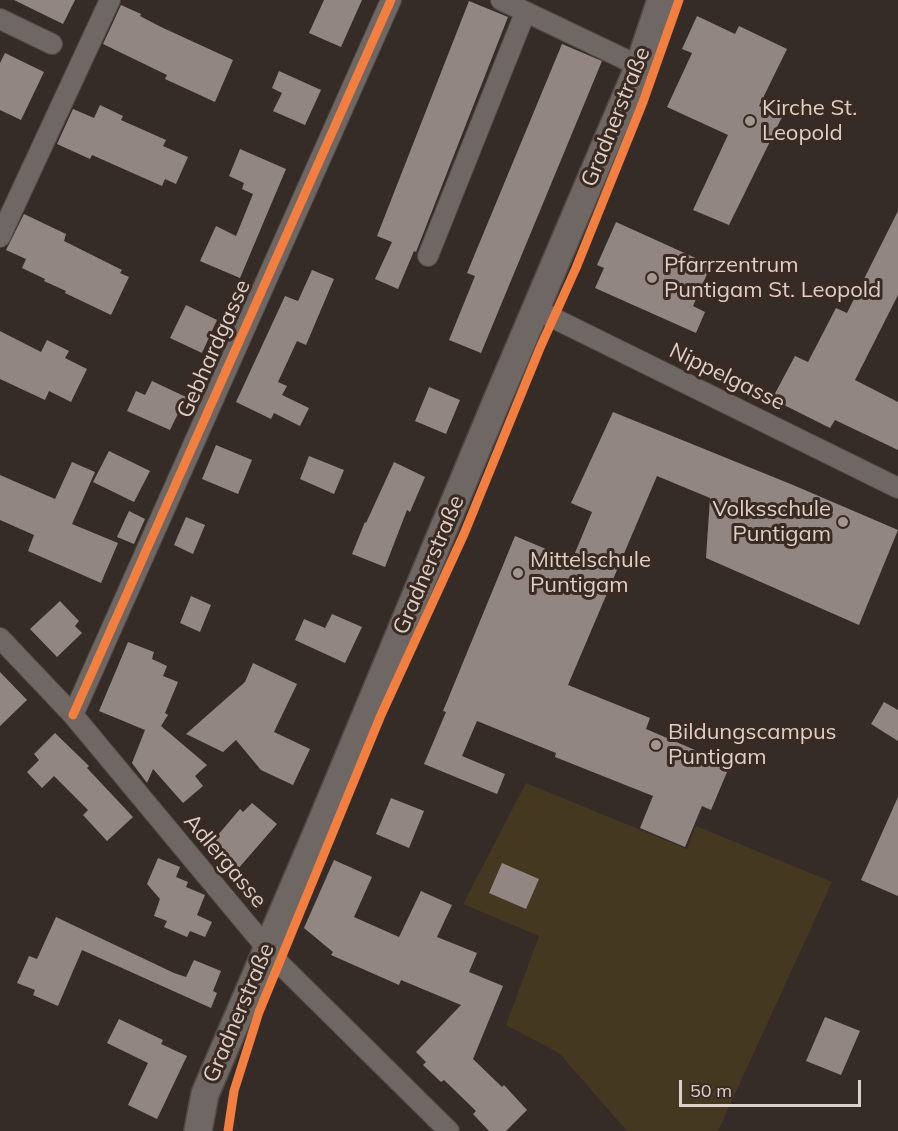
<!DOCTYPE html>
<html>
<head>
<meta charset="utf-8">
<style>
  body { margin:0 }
  #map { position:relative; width:898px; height:1131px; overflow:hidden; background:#352c28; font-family:Mulish,sans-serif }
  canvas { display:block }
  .scale { position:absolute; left:679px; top:1080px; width:182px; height:27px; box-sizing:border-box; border:3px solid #dbd0ca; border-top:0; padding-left:8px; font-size:18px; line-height:21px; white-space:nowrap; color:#dbd0ca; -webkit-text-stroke:4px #3b2a22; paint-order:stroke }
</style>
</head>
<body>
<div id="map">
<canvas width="898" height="1131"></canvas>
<div class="scale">50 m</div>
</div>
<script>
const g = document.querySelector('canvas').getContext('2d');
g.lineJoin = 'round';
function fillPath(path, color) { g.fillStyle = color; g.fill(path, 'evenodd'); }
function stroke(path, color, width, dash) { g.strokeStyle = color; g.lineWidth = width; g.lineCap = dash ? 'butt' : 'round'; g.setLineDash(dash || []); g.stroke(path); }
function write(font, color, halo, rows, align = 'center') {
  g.font = font + ' Mulish,sans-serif'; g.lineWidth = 6; g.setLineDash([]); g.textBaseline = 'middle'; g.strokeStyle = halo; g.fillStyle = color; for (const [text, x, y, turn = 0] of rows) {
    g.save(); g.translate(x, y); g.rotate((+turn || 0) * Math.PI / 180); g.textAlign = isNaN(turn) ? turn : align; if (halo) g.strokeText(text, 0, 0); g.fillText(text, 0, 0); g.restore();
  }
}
fillPath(new Path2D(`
  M 526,783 L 687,849 L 696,826 L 832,882 L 718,1131 L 627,1131 L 559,1053 L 506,1025 L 539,936 L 463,904 Z`), '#443820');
fillPath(new Path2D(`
  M 14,0 L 75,0 L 63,24 Z
  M 324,0 L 362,0 L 341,47 L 309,33 Z
  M 469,1 L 508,17 L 416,252 L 414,251 L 398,289 L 375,279 L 392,242 L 377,236 Z
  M 121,5 L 141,14 L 140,16 L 161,27 L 233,60 L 215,102 L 165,79 L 167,75 L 103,44 Z
  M 697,16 L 735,34 L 739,26 L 787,49 L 759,106 L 782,117 L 729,225 L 693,210 L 728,135 L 667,107 L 692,53 L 682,49 Z
  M 562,44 L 602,61 L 481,353 L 449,340 L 475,276 L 467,273 Z
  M 5,53 L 44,72 L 21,120 L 0,110 L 0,63 Z
  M 279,71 L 321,90 L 305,125 L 273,111 L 282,93 L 272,88 Z
  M 100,105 L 123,116 L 121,120 L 166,140 L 163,146 L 188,157 L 176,184 L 165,179 L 162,186 L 92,155 L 90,159 L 57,144 L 73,109 L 94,118 Z
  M 240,149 L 286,169 L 240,278 L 200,261 L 216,226 L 236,236 L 253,194 L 242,189 L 244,183 L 229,176 Z
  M 898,211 L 898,295 L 855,380 L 898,402 L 898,450 L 835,420 L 830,428 L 772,399 L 795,356 L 808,362 L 836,308 L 847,313 Z
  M 24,214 L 66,234 L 64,241 L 122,270 L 120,273 L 129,277 L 111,315 L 65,293 L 66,291 L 44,281 L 45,279 L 22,268 L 26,259 L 6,250 Z
  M 616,222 L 711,265 L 693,306 L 705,312 L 696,333 L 595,288 L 604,268 L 597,265 Z
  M 312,270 L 334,279 L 306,345 L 297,341 L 278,382 L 287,386 L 282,395 L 309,408 L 300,426 L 274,413 L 271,419 L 236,402 L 285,296 L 298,301 Z
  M 186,305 L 217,320 L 202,353 L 170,338 Z
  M 0,331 L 41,352 L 47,340 L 69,351 L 65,358 L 87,369 L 71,402 L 49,391 L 45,400 L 0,379 Z
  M 152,381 L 186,397 L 170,430 L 127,411 L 136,391 L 145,395 Z
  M 429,387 L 460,400 L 446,434 L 415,421 Z
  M 613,412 L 793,485 L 898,530 L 859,625 L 706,558 L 710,498 L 657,476 L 568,685 L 650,718 L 646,729 L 730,765 L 711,810 L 702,806 L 685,847 L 640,828 L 653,796 L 555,757 L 556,753 L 477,721 L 462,756 L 505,774 L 497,794 L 424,764 L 446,712 L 443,711 L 515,536 L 572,560 L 592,512 L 571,503 Z
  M 216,445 L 252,460 L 238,494 L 202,479 Z
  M 109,451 L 150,471 L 134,502 L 93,482 Z
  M 309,456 L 344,470 L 334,494 L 300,479 Z
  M 72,462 L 95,472 L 72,524 L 118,543 L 101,583 L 28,551 L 34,535 L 0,520 L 0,475 L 55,499 Z
  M 394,462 L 425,477 L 410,512 L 407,510 L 385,567 L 352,554 L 365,522 L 366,523 Z
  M 129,511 L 145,519 L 134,544 L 117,537 Z
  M 186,517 L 205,525 L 193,554 L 174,545 Z
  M 191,596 L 211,605 L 200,632 L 180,623 Z
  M 60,601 L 79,621 L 75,626 L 82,633 L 57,657 L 30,629 Z
  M 332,614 L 362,627 L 345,663 L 295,640 L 304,619 L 325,628 Z
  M 128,642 L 154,652 L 152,659 L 167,666 L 163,676 L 178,682 L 165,713 L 168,715 L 161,726 L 207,765 L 195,776 L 203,786 L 183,803 L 153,769 L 147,783 L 132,763 L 145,730 L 99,711 Z
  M 253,663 L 297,684 L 274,732 L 310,749 L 293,785 L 261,770 L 236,740 L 223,752 L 186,734 L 245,682 Z
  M 0,672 L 27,700 L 0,726 Z
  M 884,702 L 898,710 L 898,741 L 871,724 Z
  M 55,733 L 89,766 L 87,768 L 133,817 L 107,841 L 83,815 L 88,810 L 54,776 L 42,788 L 27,772 L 39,760 L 34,754 Z
  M 898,797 L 898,896 L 861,880 Z
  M 391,798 L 424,811 L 409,848 L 376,834 Z
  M 252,803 L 277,824 L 237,870 L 214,850 L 217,846 L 212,842 L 240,809 L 243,812 Z
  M 158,858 L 180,867 L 176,877 L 188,882 L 186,887 L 205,895 L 197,915 L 212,922 L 205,937 L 190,931 L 187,937 L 164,927 L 167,921 L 154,916 L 160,899 L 147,884 Z
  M 334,860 L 372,877 L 354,917 L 399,937 L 421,891 L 452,905 L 437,937 L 477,953 L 469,972 L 503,986 L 473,1059 L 502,1087 L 504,1085 L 527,1110 L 506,1131 L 489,1131 L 473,1114 L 476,1111 L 444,1080 L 441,1082 L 423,1065 L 426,1062 L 416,1052 L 461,1005 L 401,980 L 399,985 L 331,955 L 333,952 L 304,928 Z
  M 502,863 L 539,879 L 526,909 L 489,893 Z
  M 56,917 L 174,973 L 186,977 L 194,960 L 221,971 L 213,991 L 217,993 L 211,1008 L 82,950 L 58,1006 L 33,995 L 35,990 L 17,983 L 29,956 L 37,959 Z
  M 825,1017 L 860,1031 L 841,1075 L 806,1061 Z
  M 119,1019 L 163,1040 L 161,1044 L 187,1056 L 157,1119 L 128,1105 L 148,1063 L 107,1043 Z`), '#928683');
const minor = new Path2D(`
  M 501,0 L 639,66
  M 0,19 L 52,44
  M 0,237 L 110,0
  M 428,256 L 525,13
  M 535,309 L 898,488
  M 0,638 L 73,715 L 280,964 L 449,1131
  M 73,715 L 391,0`);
const secondary = new Path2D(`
  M 198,1131 L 205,1094 L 319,828 L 495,405 L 639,66 L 661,0`);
stroke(minor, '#524946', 22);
stroke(secondary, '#524946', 30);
stroke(minor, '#6e6763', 20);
stroke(secondary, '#6e6763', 27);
stroke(new Path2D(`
  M 73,715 L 391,0
  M 228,1131 L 234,1091 L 259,1012 L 381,715 L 464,534 L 540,348 L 576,268 L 643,102 L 679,0`), '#f27e40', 9);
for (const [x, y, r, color] of [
  [750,121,6,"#a19791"],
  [652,278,6,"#a19791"],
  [843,522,6,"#a19791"],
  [518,573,6,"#a19791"],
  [656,745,6,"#a19791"]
]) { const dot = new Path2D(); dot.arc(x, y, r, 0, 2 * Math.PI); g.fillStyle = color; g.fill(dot); stroke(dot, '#3b2a22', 2); }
write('22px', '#dbd0ca', '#3b2a22', [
  ["Kirche St.",762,108],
  ["Leopold",762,133],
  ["Pfarrzentrum",664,265],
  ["Puntigam St. Leopold",664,290],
  ["Volksschule",831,509,"right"],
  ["Puntigam",831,534,"right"],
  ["Mittelschule",530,560],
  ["Puntigam",530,585],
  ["Bildungscampus",668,732],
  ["Puntigam",668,757]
], 'left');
write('22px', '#dbd0ca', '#3b2a22', [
  ["Gradnerstraße",616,117,-68],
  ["Gebhardgasse",214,349,-66],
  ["Nippelgasse",727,377,26],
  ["Gradnerstraße",429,565,-67],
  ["Adlergasse",225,861,50],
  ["Gradnerstraße",239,1013,-67]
]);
</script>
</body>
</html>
